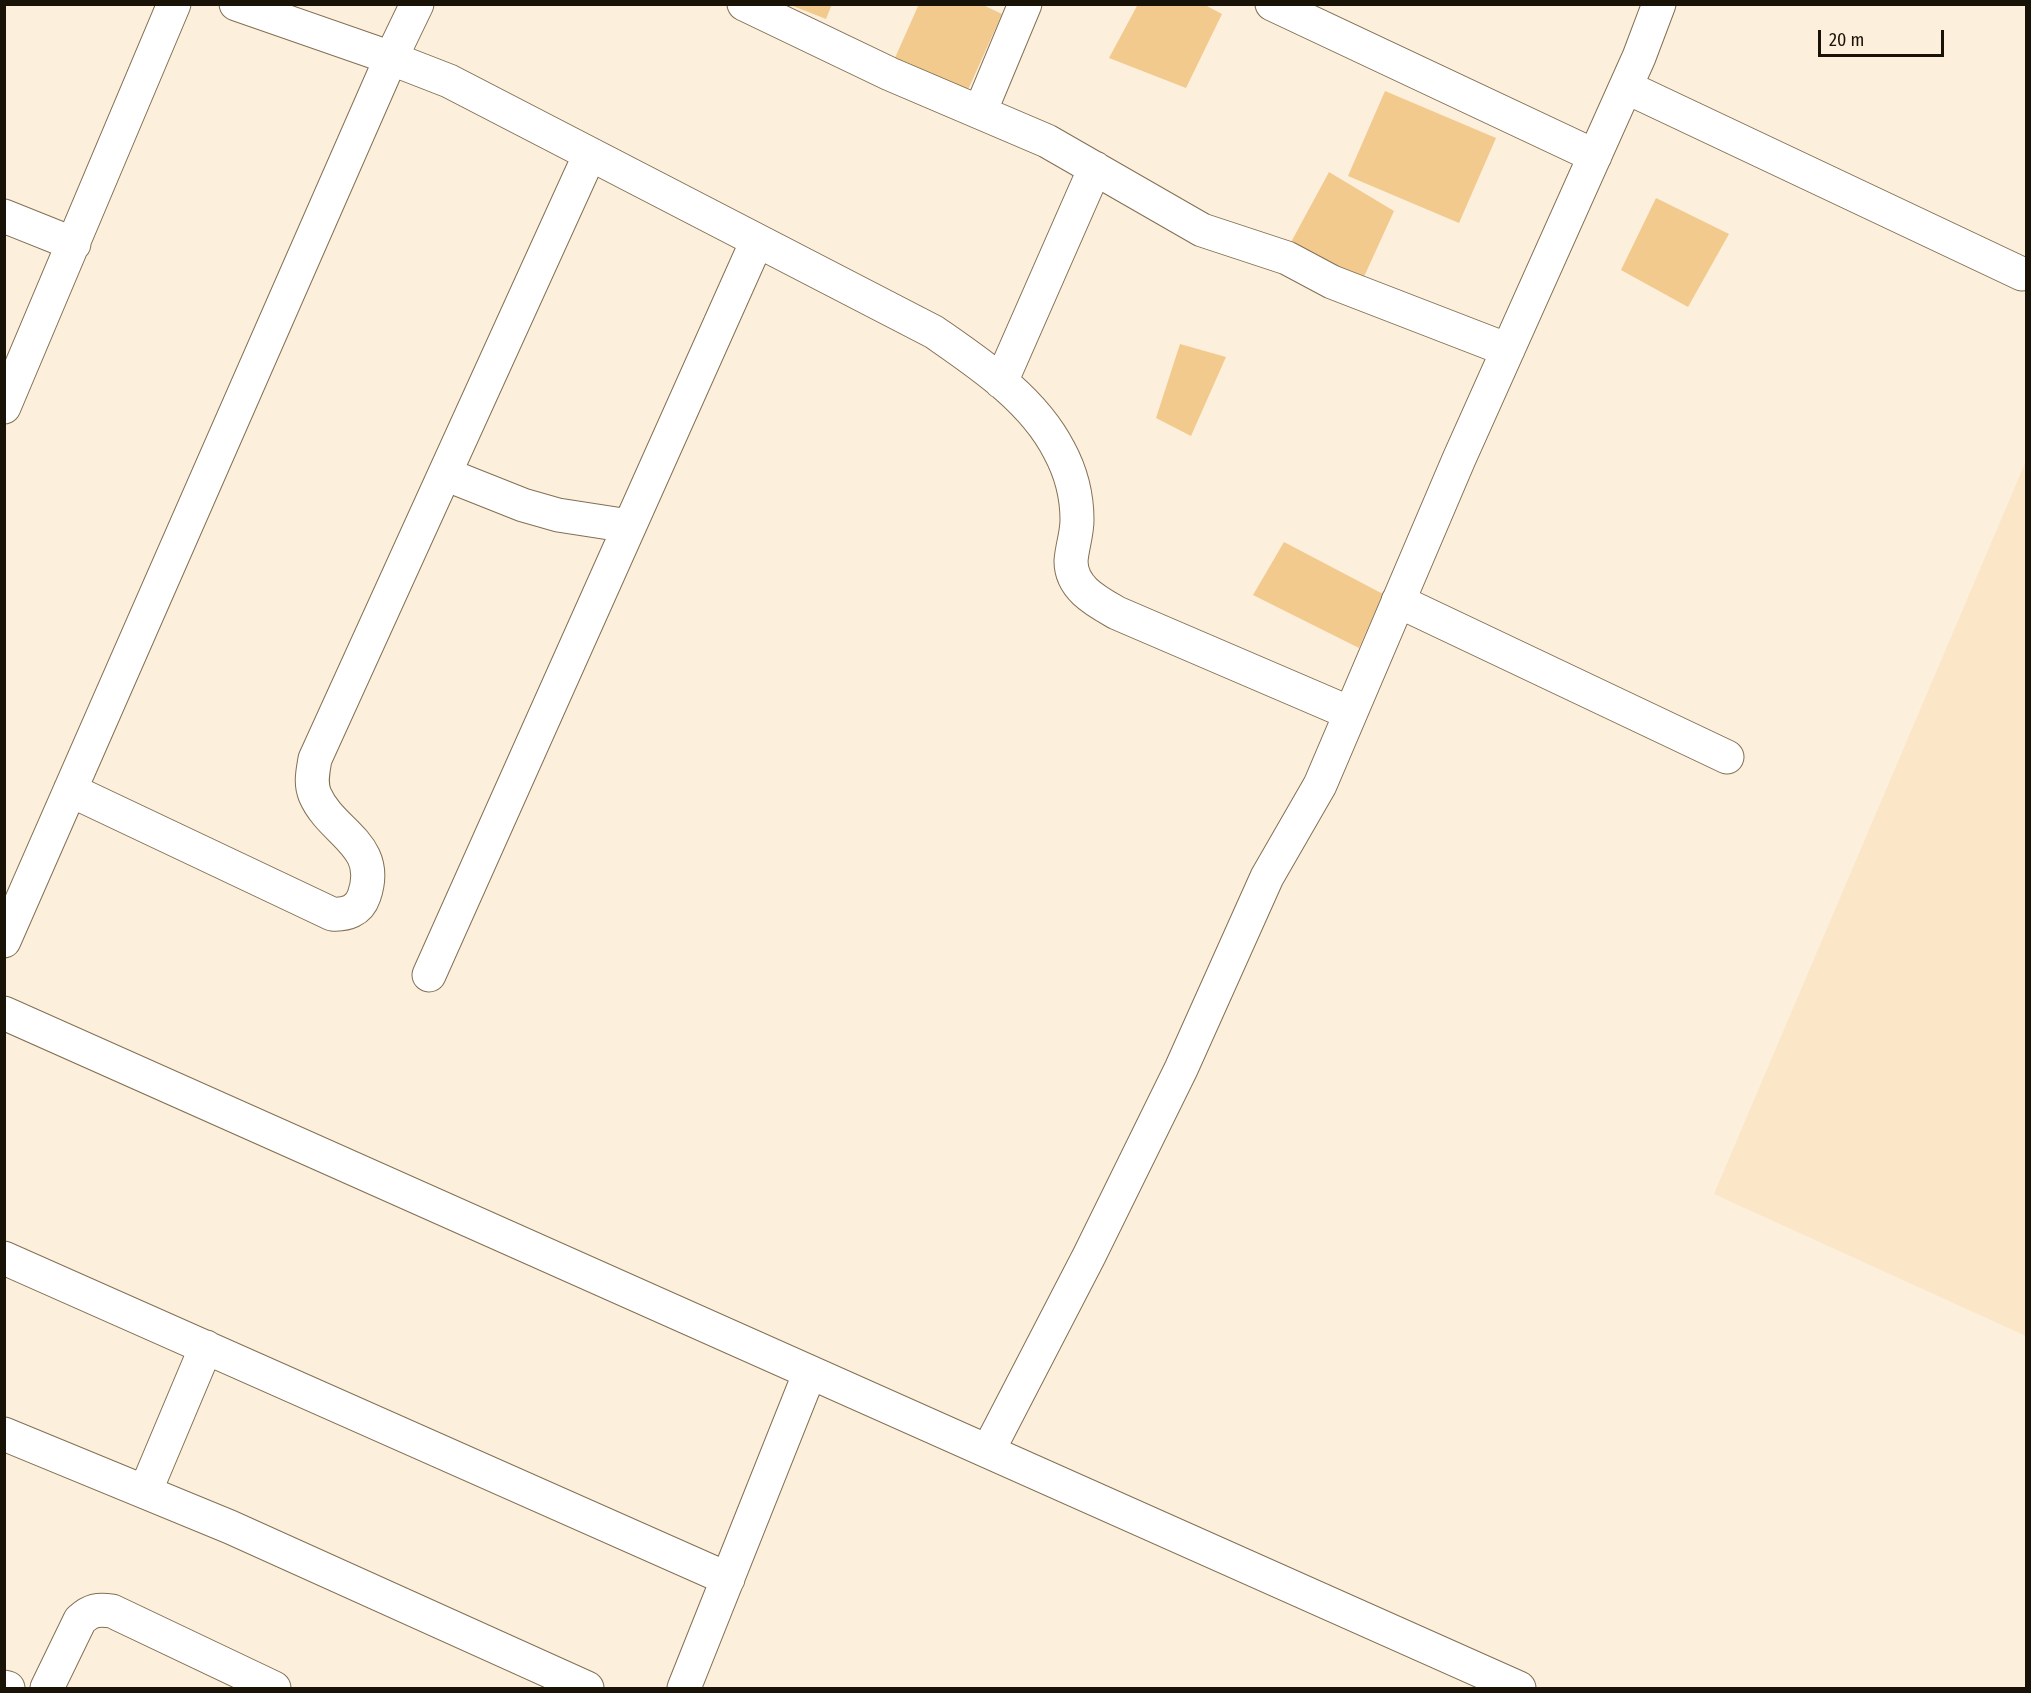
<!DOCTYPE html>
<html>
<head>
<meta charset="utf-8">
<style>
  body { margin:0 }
  #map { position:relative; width:2031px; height:1693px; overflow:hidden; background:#fcefdc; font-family:"Fira Sans Condensed",sans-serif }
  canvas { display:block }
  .frame { position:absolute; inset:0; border:6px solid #191207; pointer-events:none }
  .scale { position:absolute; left:1818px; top:30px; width:126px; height:27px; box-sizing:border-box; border:3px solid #191207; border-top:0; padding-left:8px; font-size:18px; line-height:21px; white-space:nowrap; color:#191207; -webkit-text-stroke:4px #fcefdc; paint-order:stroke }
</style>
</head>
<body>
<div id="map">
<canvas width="2031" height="1693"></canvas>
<div class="frame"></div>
<div class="scale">20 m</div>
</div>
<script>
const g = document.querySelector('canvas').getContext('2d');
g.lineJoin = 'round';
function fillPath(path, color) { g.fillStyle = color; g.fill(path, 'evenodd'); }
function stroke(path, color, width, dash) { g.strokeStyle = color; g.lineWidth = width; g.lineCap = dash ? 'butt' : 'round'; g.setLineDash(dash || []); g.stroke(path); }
fillPath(new Path2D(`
  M 2026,461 L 2026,1336 L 1714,1194 Z`), '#fbe6c8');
fillPath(new Path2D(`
  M 788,4 L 832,4 L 826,19 Z
  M 919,4 L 981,4 L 1002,14 L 963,101 L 890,69 Z
  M 1138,4 L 1203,4 L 1222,14 L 1186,88 L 1109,58 Z
  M 1385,91 L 1496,138 L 1459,223 L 1348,176 Z
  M 1329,172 L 1394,211 L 1362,281 L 1290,244 Z
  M 1656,198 L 1729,234 L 1688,307 L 1621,270 Z
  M 1180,344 L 1226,357 L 1191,436 L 1156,418 Z
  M 1284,542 L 1383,594 L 1359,648 L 1253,595 Z`), '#f3ca8d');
const minor = new Path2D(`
  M 236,4 L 377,53 L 449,81 L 934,332 C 980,364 1033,399 1059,450 C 1071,472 1077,495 1077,520 C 1077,534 1072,547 1071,561 C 1071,588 1096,601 1117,613 L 1350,713
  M 744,4 L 890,74 L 1047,141 L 1202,230 L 1287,258 L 1332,282 L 1508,350
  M 1272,4 L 1595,156
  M 1626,87 L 2022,274
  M 980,112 L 1025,4
  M 4,216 L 74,244
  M 1001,382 L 1095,168
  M 4,407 L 174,4
  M 445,474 L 523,505 L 558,515 L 629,526
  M 1398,601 L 1727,757
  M 70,790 L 332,914 C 346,915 359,911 364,896 C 382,844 332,834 315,795 C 310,783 313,771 315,759 L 590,154
  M 4,941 L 391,58 L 417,4
  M 429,975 L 757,241
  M 4,1013 L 1519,1688
  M 4,1258 L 728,1579
  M 4,1434 L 230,1527 L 587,1688
  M 988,1451 L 1089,1256 L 1181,1069 L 1267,877 L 1320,785 L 1459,459 L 1639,57 L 1659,4
  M 145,1492 L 206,1347
  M 4,1687 L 8,1688
  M 47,1688 L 80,1620 C 91,1610 98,1609 112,1611 L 274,1688
  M 684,1688 L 810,1372`);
stroke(minor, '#837053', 35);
stroke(minor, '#fff', 33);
</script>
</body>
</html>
